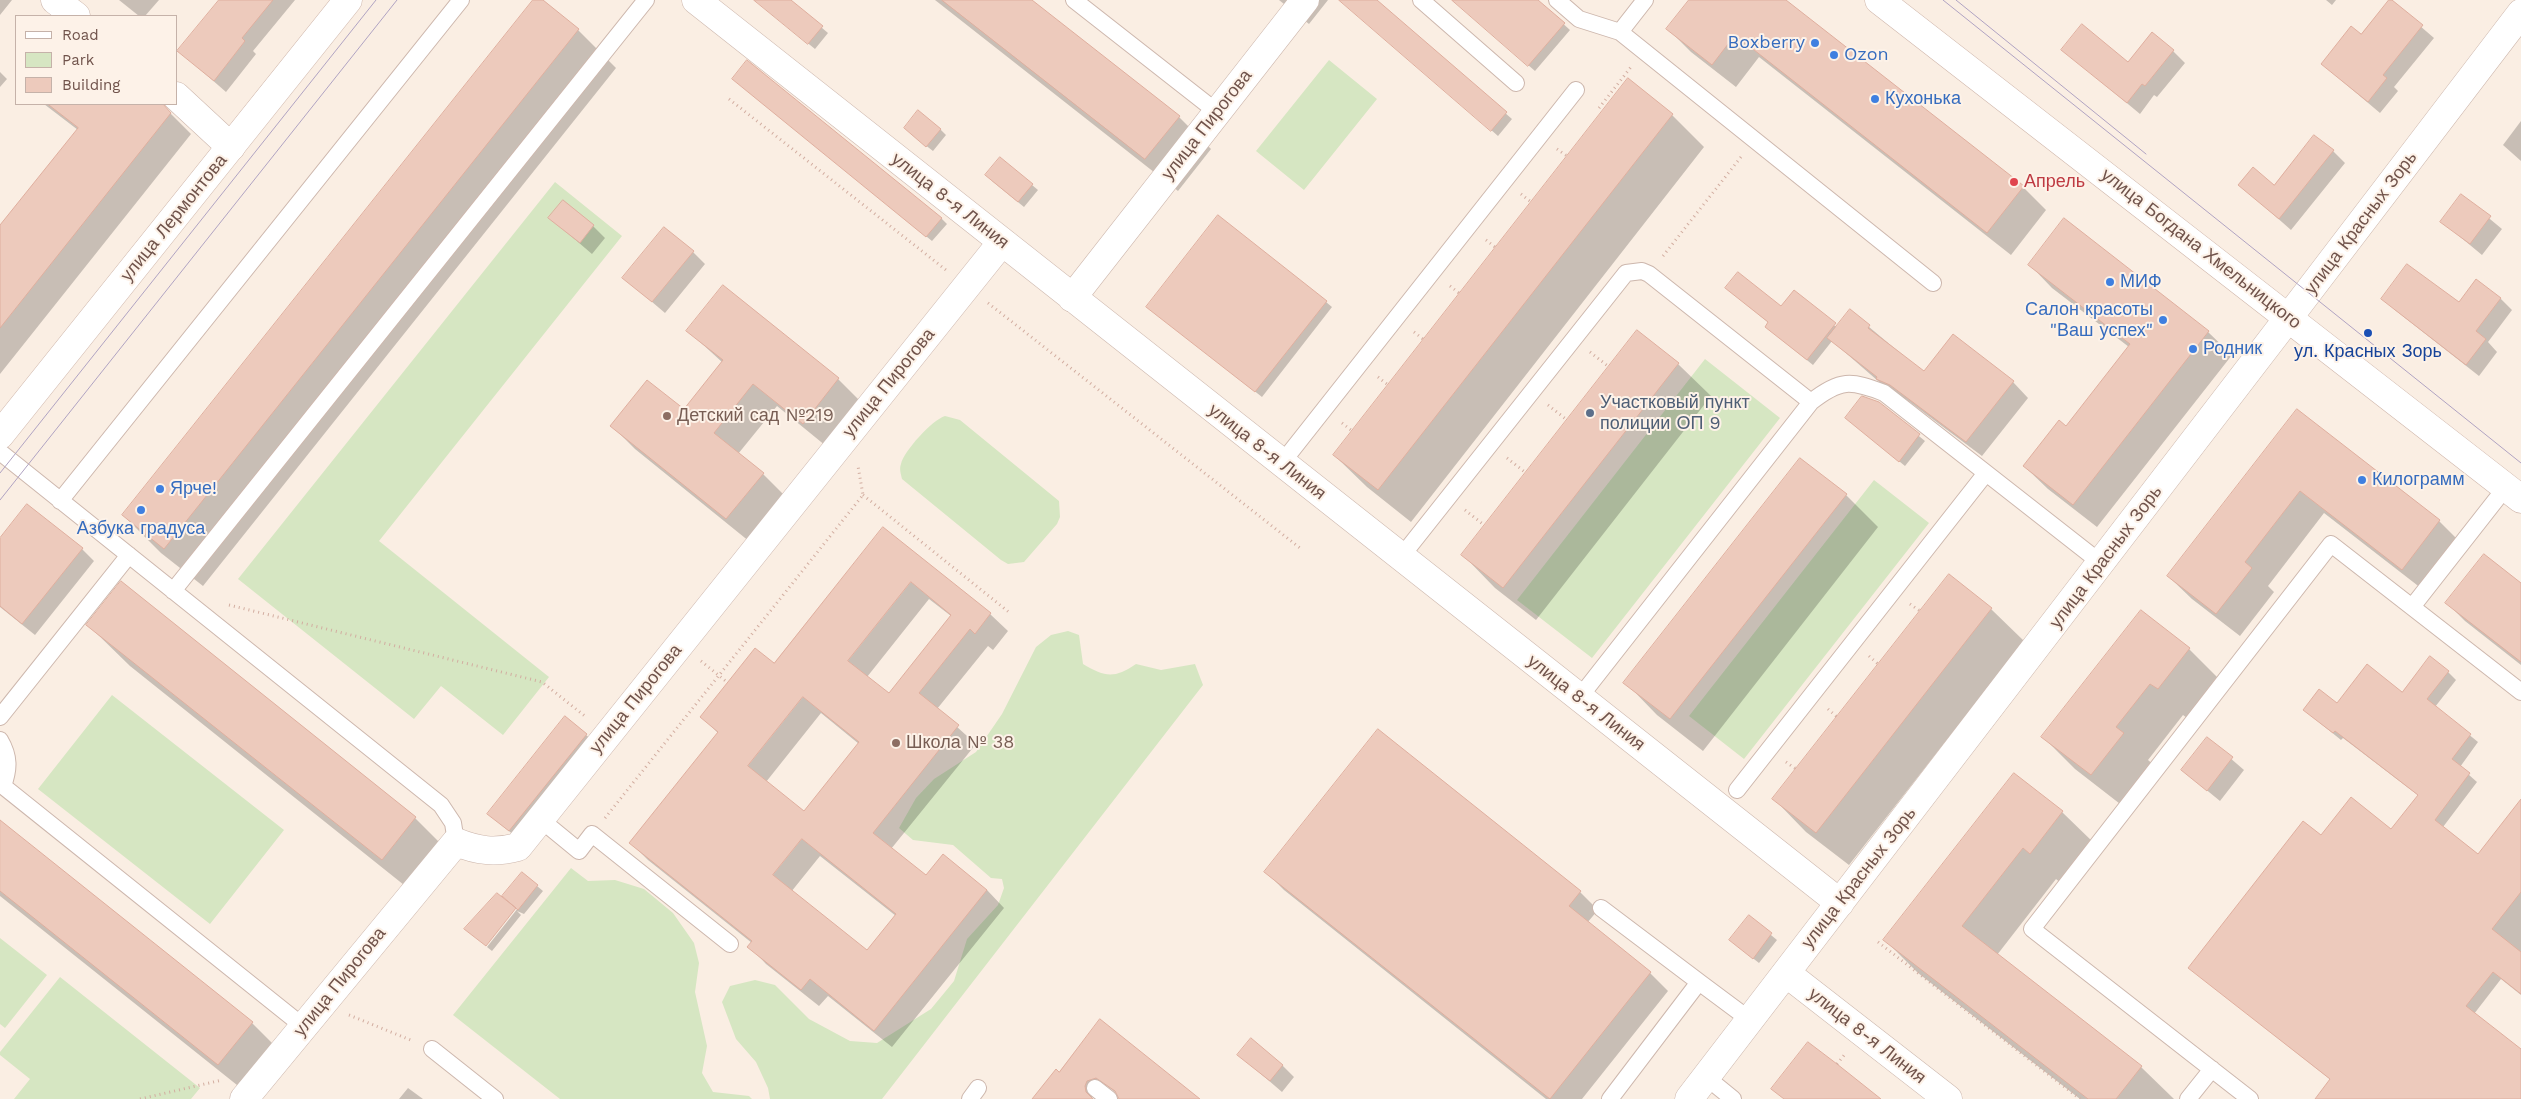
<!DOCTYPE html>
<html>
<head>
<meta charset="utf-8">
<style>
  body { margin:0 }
  #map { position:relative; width:2521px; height:1099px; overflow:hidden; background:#faeee3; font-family:"Work Sans",sans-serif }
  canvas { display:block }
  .legend { position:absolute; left:15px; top:15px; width:162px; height:90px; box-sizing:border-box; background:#fdf2e8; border:1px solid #c5b2a9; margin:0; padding:6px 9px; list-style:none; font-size:15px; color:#70534b }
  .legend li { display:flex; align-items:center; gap:10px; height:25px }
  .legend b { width:25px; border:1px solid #c5b2a9 }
</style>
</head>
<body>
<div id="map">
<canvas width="2521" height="1099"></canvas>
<ul class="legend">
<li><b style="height:6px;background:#fff"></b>Road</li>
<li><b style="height:14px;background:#d6e6c2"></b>Park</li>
<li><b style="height:14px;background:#edcabc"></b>Building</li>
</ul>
</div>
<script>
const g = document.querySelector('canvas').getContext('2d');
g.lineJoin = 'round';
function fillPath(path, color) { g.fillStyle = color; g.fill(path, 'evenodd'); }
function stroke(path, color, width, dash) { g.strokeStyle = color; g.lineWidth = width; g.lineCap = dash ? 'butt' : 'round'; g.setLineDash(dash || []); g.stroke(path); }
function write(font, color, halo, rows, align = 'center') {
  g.font = font + ' "Work Sans",sans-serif'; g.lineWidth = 4; g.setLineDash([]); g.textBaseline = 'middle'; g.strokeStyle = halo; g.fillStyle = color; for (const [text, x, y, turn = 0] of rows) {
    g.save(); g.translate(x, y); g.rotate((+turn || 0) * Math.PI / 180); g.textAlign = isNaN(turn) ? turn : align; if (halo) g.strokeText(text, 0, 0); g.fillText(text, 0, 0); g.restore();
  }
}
fillPath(new Path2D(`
  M 1329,60 L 1377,99 L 1304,190 L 1256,151 Z
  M 555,182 L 622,236 L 379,541 L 549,677 L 503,735 L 441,686 L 414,719 L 238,579 Z
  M 1705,359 L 1780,418 L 1592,658 L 1517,600 Z
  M 945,416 L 960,420 L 1059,501 L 1060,517 L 1057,524 L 1024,562 L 1008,564 L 1001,560 L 902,479 C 901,474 899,469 901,464 C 904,451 932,420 945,416 Z
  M 1874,480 L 1929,523 L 1744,759 L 1689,716 Z
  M 1068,631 L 1079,635 L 1083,664 C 1105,677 1114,679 1136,664 L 1161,670 L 1195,664 L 1203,685 L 882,1099 L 770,1099 L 768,1088 L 756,1062 L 736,1039 L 722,1002 L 730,986 L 755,980 L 775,985 L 809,1019 L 850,1041 L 877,1043 L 931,1009 L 954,981 L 967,939 L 998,905 L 1004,888 L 1002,879 L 991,878 L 953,845 L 913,840 L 899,828 L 916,798 L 934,779 L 976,752 L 1002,714 L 1036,647 L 1051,635 Z
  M 112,695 L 284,830 L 210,924 L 38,789 Z
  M 571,868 L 588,881 L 615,880 L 644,889 L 673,913 L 694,943 L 699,963 L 695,992 L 707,1046 L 702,1073 L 713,1092 L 749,1096 L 752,1099 L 560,1099 L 453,1015 Z
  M 0,938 L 47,975 L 5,1028 L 0,1024 Z
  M 60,977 L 200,1088 L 191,1099 L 14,1099 L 30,1079 L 0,1055 L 0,1052 Z`), '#d6e6c2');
fillPath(new Path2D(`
  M 0,0 L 12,0 L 0,15 Z
  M 119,0 L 159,0 L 145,16 L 139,16 Z
  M 223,0 L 295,0 L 253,51 L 256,54 L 226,92 L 179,51 Z
  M 534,0 L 541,0 L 578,30 L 616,68 L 203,586 L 161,553 L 123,515 Z
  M 768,0 L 789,0 L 828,33 L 815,49 L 768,11 Z
  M 935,0 L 1030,0 L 1179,117 L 1211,149 L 1178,191 Z
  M 1279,0 L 1328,0 L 1309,24 Z
  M 1343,0 L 1375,0 L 1512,119 L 1498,136 Z
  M 1453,0 L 1537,0 L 1570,30 L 1535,71 Z
  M 1690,0 L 1784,0 L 2023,187 L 2046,210 L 2011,255 L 1759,57 L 1736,87 L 1691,52 L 1668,29 Z
  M 2326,0 L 2336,0 L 2332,5 Z
  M 2390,0 L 2434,38 L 2394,87 L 2398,91 L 2380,113 L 2322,64 L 2361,36 Z
  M 2063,50 L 2128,64 L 2173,51 L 2185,63 L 2157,97 L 2154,95 L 2140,114 Z
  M 0,72 L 7,79 L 0,87 Z
  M 733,79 L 941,218 L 947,224 L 932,241 Z
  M 44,104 L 161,104 L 191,134 L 0,374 L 0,228 L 78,130 Z
  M 1672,115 L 1704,147 L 1411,522 L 1367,487 L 1334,455 Z
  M 2521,121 L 2521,161 L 2503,145 Z
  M 940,129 L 946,135 L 933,151 L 911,134 Z
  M 2333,151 L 2345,163 L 2291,230 L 2240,185 L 2275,186 Z
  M 992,181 L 1032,185 L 1038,190 L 1024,207 Z
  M 2461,195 L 2502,229 L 2482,255 L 2441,221 Z
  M 550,218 L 593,226 L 605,238 L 592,254 Z
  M 2065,220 L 2208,332 L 2232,355 L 2097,527 L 2048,489 L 2024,466 L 2066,427 L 2129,347 L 2052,288 L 2029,264 Z
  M 693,252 L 705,264 L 665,313 L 624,278 Z
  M 723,287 L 838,379 L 861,402 L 826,446 L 777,406 L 738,454 L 763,474 L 786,497 L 750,542 L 635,449 L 612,426 L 684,411 L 722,362 L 688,331 Z
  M 1726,288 L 1838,327 L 1850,311 L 1924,373 L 2013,382 L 2028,398 L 1982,456 L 1907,400 L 1893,394 L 1832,341 L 1813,365 L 1772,332 L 1769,323 Z
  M 2383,298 L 2459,304 L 2500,298 L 2512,310 L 2488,342 L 2497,352 L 2479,376 L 2395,310 Z
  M 1326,302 L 1332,307 L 1262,397 L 1154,312 Z
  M 1678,364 L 1711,396 L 1536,620 L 1495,588 L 1463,555 Z
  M 1878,403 L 1925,441 L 1905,466 L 1853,424 Z
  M 2297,411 L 2439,521 L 2462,544 L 2426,592 L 2324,513 L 2268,586 L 2274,592 L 2240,636 L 2192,599 L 2168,576 Z
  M 1846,495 L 1878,527 L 1703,751 L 1657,715 L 1625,682 Z
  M 883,529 L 990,614 L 1008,631 L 993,650 L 988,646 L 937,709 L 976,744 L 891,849 L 927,877 L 987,890 L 1004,908 L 892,1047 L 828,996 L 819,1006 L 766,964 L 749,946 L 752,943 L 648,860 L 631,843 L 719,734 L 702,717 L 774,665 ZM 929,599 L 951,616 L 889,695 L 867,677 ZM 821,713 L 859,744 L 804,812 L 766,782 ZM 820,856 L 896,916 L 867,952 L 791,892 Z
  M 0,540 L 82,549 L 94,561 L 35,635 L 0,607 Z
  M 2521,585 L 2521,665 L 2465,621 L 2447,603 Z
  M 1991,609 L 2024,641 L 1849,865 L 1806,832 L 1774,799 Z
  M 88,625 L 415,818 L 457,860 L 424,901 L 130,666 Z
  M 2189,649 L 2221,681 L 2191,721 L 2183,715 L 2148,760 L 2155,766 L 2124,807 L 2075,769 L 2043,737 Z
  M 2448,672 L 2456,680 L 2435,707 L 2478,742 L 2460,767 L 2477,782 L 2443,827 L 2479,855 L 2521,801 L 2521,995 L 2501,979 L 2474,1014 L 2521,1050 L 2521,1099 L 2317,1099 L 2331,1080 L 2190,968 L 2321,837 L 2392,831 L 2419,796 L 2343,738 L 2341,740 L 2304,710 L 2402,693 Z
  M 586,735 L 592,740 L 515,836 L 494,819 Z
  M 2207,738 L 2244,770 L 2220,801 L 2182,770 Z
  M 2014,774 L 2062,812 L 2095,844 L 2063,885 L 2056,879 L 1997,955 L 2141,1067 L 2174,1099 L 2080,1099 L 1918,973 L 1885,940 Z
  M 0,822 L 252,1023 L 281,1052 L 247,1093 L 0,896 Z
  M 1266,872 L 1580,892 L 1598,910 L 1587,923 L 1650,973 L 1668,991 L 1582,1099 L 1546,1099 L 1284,890 Z
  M 537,886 L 543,891 L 524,914 L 517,911 L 521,915 L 492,951 L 487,947 L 518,908 L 506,901 Z
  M 1749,917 L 1777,940 L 1759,963 L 1736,945 Z
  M 1101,1021 L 1198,1099 L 1120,1099 L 1119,1095 L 1103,1083 L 1093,1087 L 1092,1099 L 1059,1073 Z
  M 1239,1055 L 1282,1065 L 1294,1077 L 1282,1092 Z
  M 408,1088 L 423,1099 L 399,1099 Z`), '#0003');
const building = new Path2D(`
  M 219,0 L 273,0 L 242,38 L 245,41 L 214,81 L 177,51 Z
  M 533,0 L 543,0 L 579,29 L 164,549 L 122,515 Z
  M 754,0 L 791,0 L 823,26 L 808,44 Z
  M 942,0 L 1032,0 L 1180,116 L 1145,159 Z
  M 1339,0 L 1377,0 L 1507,112 L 1491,131 Z
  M 1452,0 L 1538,0 L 1565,23 L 1528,66 Z
  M 1689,0 L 1786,0 L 2024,186 L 1987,233 L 1735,35 L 1712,65 L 1666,29 Z
  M 2389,0 L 2392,0 L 2423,25 L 2383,75 L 2387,78 L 2368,102 L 2321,64 L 2351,26 L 2361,34 Z
  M 2082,24 L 2128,62 L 2152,32 L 2174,50 L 2145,86 L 2142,84 L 2127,103 L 2061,50 Z
  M 747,60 L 942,218 L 926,237 L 732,79 Z
  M 1628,78 L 1673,114 L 1378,490 L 1333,455 Z
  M 48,104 L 163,104 L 171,113 L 0,328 L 0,225 L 78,128 Z
  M 918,110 L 941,129 L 926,147 L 904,128 Z
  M 2314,135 L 2334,150 L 2279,219 L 2238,185 L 2253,167 L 2274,185 Z
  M 1000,157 L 1033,184 L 1018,202 L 985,175 Z
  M 2461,194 L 2491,216 L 2470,244 L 2440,222 Z
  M 563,200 L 594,225 L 580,243 L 548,218 Z
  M 1218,215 L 1327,301 L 1255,392 L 1146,307 Z
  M 2064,218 L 2209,331 L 2073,505 L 2023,466 L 2059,420 L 2066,426 L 2130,344 L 2028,265 Z
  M 664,227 L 694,251 L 652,302 L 622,278 Z
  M 2407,264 L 2459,302 L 2476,279 L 2501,298 L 2476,331 L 2486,339 L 2466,365 L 2381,299 Z
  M 1738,272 L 1781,306 L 1794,290 L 1836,323 L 1807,360 L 1765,327 L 1768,322 L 1725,288 Z
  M 723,285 L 839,378 L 803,424 L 753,384 L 714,433 L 764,473 L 726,519 L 610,426 L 647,380 L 684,409 L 723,360 L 686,331 Z
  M 1850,309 L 1870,325 L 1868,328 L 1924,371 L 1953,334 L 2014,381 L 1966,442 L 1890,385 L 1876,379 L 1877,377 L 1827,338 Z
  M 1637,330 L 1679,363 L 1503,588 L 1461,555 Z
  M 1862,396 L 1879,402 L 1920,434 L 1899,462 L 1845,418 Z
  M 2297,409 L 2440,520 L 2402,570 L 2300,491 L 2245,562 L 2252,568 L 2216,614 L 2167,576 Z
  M 1800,458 L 1847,494 L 1670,719 L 1623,683 Z
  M 27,504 L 83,548 L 22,624 L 0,606 L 0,538 Z
  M 883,527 L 991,613 L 975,634 L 970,629 L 919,693 L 959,725 L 873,833 L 926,875 L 943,854 L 987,890 L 874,1031 L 810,979 L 801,990 L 747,947 L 752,941 L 629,843 L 718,732 L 700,717 L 755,648 L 774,663 ZM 911,582 L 951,615 L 889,693 L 848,661 ZM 803,697 L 859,742 L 804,811 L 748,766 ZM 802,839 L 896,914 L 867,950 L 773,875 Z
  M 2484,554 L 2521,583 L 2521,662 L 2445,603 Z
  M 1949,574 L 1992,608 L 1816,833 L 1772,799 Z
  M 121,581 L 416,817 L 382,860 L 86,625 Z
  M 2141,610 L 2190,648 L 2158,689 L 2150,684 L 2116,727 L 2124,733 L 2091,775 L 2041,737 Z
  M 2430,656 L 2449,671 L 2427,699 L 2471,734 L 2452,759 L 2470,773 L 2435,820 L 2478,854 L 2521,799 L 2521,892 L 2492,929 L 2521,952 L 2521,994 L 2493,972 L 2466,1006 L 2521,1049 L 2521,1099 L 2315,1099 L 2330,1079 L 2188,968 L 2303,821 L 2321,835 L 2351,797 L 2391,829 L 2418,795 L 2335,731 L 2333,733 L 2303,710 L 2319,689 L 2337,703 L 2367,664 L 2402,692 Z
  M 565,716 L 587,734 L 509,831 L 487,814 Z
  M 1378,729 L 1581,891 L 1569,906 L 1651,972 L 1550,1099 L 1264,872 Z
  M 2207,737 L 2233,757 L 2207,791 L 2181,770 Z
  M 2014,773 L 2063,811 L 2030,854 L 2023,848 L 1962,926 L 2142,1066 L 2116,1099 L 2088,1099 L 1883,940 Z
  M 0,820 L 253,1022 L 218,1065 L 0,891 Z
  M 522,872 L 538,885 L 518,910 L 502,896 Z
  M 497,893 L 516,908 L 486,946 L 464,929 Z
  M 1749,915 L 1772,933 L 1753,959 L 1729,940 Z
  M 1100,1019 L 1200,1099 L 1119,1099 L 1115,1091 L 1096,1078 L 1087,1081 L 1085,1086 L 1086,1092 L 1093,1099 L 1032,1099 L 1056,1069 L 1059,1072 Z
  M 1251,1038 L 1283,1065 L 1270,1081 L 1237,1055 Z
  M 1808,1042 L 1837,1064 L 1881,1099 L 1784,1099 L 1771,1089 Z`);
fillPath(building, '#edcabc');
stroke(building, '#dfae9e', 1);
const service = new Path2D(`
  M 1074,0 L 1217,112
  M 1421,0 L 1516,83
  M 1557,0 L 1579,19 L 1620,32 L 1933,283
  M 1620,32 L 1645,0
  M 0,452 L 441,805 L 453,823 L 456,842
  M 1281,464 L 1576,90
  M 60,501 L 461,0
  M 1401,557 L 1626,273 L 1642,271 L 1649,274 L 1811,402
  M 173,591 L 646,0
  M 2412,607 L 2506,487
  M 1579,698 L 1811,402 C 1840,379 1851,380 1884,393 L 2101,563
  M 0,717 L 129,555
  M 0,740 C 10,757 9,769 3,786 L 304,1027
  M 1737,790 L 1986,473
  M 540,819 L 579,851 L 592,834 L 730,944
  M 1601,908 L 1699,982
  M 432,1049 L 495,1099
  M 1706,1077 L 1733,1099
  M 1095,1088 L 1109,1099
  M 970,1099 L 978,1088
  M 1610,1099 L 1699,982 L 1750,1020
  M 2188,1099 L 2212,1069
  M 2250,1099 L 2032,929 L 2331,544 L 2521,692`);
const minor = new Path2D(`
  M 55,0 L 76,16
  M 696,0 L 1840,903
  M 176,96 L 231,147
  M 1072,298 L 1305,0
  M 1786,973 L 1948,1099
  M 244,1099 L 456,842 C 478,851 495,853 518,847 L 1002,242
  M 1689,1099 L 2289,317`);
const tertiary = new Path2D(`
  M 2289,317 L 2521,13`);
const secondary = new Path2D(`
  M 1879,0 L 2521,499
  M 0,435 L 348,0`);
stroke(service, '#cdb7ad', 18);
stroke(minor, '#cdb7ad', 29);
stroke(tertiary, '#cdb7ad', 29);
stroke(secondary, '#cfb6ab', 29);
stroke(new Path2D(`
  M 729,99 L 946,270
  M 1599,108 L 1631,67
  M 1557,149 L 1567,156
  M 1521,194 L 1531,202
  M 1486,240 L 1495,247
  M 1663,256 L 1741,157
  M 1450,286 L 1459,293
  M 988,303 L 1300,548
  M 1414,332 L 1423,339
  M 1590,352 L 1609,367
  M 1378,377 L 1388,385
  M 1548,405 L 1567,420
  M 1342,423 L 1351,430
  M 1507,458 L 1526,473
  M 863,495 L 1010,613
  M 1465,510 L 1484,525
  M 1910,604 L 1920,611
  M 229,605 L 542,682 L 586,717
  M 1869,656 L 1878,664
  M 701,661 L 728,683
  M 1828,709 L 1837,717
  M 1786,762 L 1796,769
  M 605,818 L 863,495 L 858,466
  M 1878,942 L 2080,1099
  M 349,1015 L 413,1041
  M 1837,1064 L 1845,1054
  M 140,1099 L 222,1080`), '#d2ada0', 3, [1, 4]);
stroke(service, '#fff', 16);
stroke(minor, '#fff', 28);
stroke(tertiary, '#fff', 28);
stroke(secondary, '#fff', 28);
stroke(new Path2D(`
  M 1943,0 L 2521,463
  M 1956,0 L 2146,154
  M 0,473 L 376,0
  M 0,500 L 397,0`), '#b0a3c2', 1);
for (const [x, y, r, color] of [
  [1815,43,5,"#3f7fe0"],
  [1834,55,5,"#3f7fe0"],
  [1875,99,5,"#3f7fe0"],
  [2014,182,5,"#e0444e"],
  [2110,282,5,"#3f7fe0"],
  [2163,320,5,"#3f7fe0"],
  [2368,333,5,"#1a4fb4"],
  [2193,349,5,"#3f7fe0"],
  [1590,413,5,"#5c6f8a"],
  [667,416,5,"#8d6e63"],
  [2362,480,5,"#3f7fe0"],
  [160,489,5,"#3f7fe0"],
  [141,510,5,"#3f7fe0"],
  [896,743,5,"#8d6e63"]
]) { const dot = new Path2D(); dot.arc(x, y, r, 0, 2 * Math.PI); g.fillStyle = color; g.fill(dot); stroke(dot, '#fdf2e8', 2); }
write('18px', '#366cbe', '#fdf2e8', [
  ["Boxberry",1805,43,"right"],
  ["Ozon",1844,55],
  ["Кухонька",1885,99],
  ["МИФ",2120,282],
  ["Салон красоты",2153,310,"right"],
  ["\"Ваш успех\"",2153,331,"right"],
  ["Родник",2203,349],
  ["Килограмм",2372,480],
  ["Ярче!",170,489],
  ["Азбука градуса",141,529,"center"]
], 'left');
write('18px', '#70534b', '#fdf2e8', [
  ["улица Пирогова",1207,125,-52],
  ["улица 8-я Линия",950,201,38],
  ["улица Лермонтова",174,218,-51],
  ["улица Красных Зорь",2361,223,-53],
  ["улица Богдана Хмельницкого",2201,249,38],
  ["улица Пирогова",889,383,-51],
  ["улица 8-я Линия",1267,452,38],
  ["улица Красных Зорь",2106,557,-53],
  ["улица Пирогова",636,699,-51],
  ["улица 8-я Линия",1586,703,38],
  ["улица Красных Зорь",1859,878,-52],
  ["улица Пирогова",340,982,-51],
  ["улица 8-я Линия",1867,1036,38]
]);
write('18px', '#be3a42', '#fdf2e8', [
  ["Апрель",2024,182]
], 'left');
write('18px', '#164399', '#fdf2e8', [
  ["ул. Красных Зорь",2368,352]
]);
write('18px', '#4e5e75', '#fdf2e8', [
  ["Участковый пункт",1600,403],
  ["полиции ОП 9",1600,424]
], 'left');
write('18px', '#785e54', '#fdf2e8', [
  ["Детский сад №219",677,416],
  ["Школа № 38",906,743]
], 'left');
</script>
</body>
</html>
